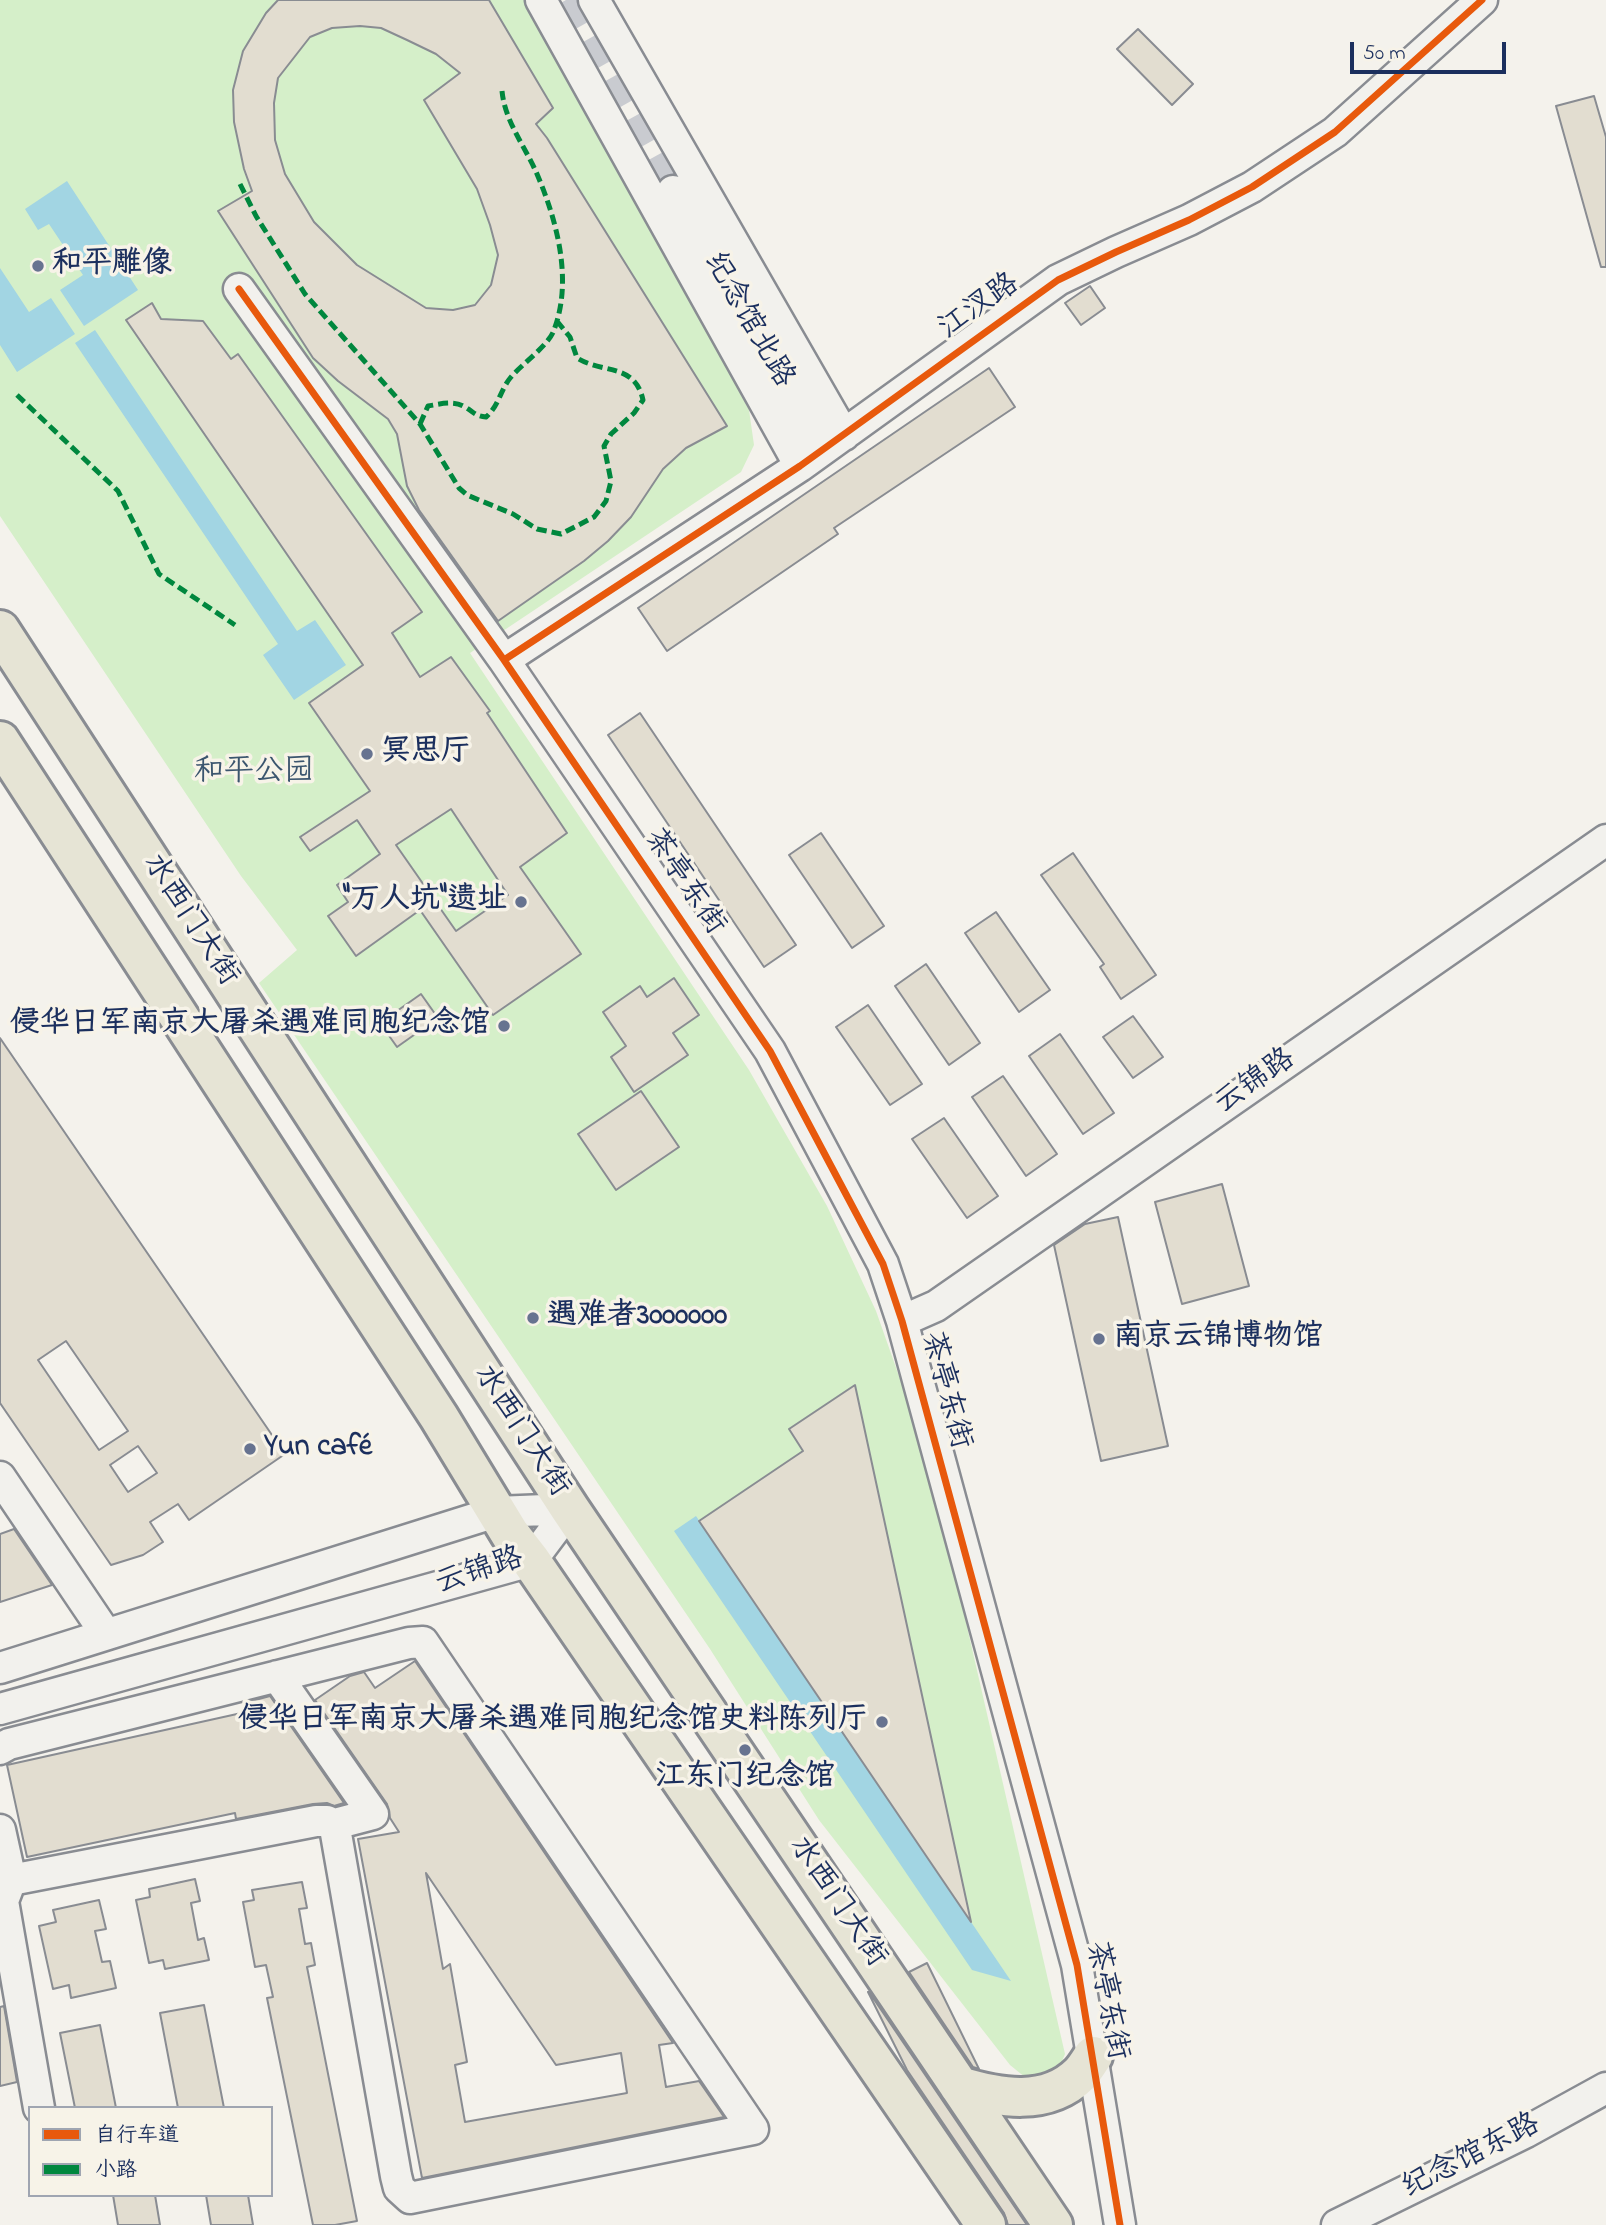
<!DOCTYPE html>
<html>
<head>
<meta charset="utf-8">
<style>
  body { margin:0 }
  #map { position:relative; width:1606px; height:2225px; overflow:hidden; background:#f4f2ec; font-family:"Indie Flower","LXGW WenKai TC",sans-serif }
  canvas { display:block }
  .legend { position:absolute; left:28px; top:2106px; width:245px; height:91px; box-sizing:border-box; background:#f7f3e8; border:2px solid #9fa5b1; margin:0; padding:9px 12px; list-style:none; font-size:21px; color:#1b2f5e }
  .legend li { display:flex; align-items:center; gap:14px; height:35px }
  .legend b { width:35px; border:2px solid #9fa5b1 }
  .scale { position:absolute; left:1350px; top:42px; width:156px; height:32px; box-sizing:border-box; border:4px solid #1b2f5e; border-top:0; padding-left:9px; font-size:21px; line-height:24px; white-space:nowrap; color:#1b2f5e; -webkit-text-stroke:5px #f7f3e8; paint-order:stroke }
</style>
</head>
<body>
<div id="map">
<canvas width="1606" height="2225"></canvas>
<ul class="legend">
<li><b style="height:9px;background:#e8590c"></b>自行车道</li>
<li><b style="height:9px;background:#00873e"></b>小路</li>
</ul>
<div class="scale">50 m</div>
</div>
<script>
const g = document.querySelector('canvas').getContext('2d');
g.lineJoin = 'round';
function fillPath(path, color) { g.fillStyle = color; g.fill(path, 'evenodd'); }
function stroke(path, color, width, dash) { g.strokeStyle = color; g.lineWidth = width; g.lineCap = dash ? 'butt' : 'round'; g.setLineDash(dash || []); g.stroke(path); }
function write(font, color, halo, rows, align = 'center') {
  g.font = font + ' "Indie Flower","LXGW WenKai TC",sans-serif'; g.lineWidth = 7; g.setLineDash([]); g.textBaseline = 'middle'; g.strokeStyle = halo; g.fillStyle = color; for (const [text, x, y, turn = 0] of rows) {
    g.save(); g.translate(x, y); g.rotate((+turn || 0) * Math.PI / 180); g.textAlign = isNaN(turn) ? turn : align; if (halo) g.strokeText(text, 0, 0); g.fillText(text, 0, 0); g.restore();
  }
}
fillPath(new Path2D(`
  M 0,0 L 528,0 L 603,136 L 749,410 L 754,445 L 741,472 L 470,653 L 749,1070 L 827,1206 L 876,1311 L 929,1461 L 1065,2054 L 1057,2073 L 1026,2078 L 1010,2065 L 819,1820 L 710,1649 L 259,983 L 297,950 L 241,876 L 0,516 Z`), '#d5efc9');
fillPath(new Path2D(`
  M 67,181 L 138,290 L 84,326 L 60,290 L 83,275 L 49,224 L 38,230 L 25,209 Z
  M 0,268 L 29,312 L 51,298 L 75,334 L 17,372 L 0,345 Z
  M 95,330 L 297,631 L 315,620 L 346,665 L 294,700 L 263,655 L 278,644 L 75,343 Z
  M 696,1516 L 1011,1981 L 972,1970 L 674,1531 Z`), '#a2d5e3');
const building = new Path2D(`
  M 278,0 L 489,0 L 553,108 L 536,124 L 547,138 L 727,426 L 686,448 L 663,469 L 631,517 L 608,541 L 584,561 L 498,621 L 419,510 L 407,486 L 397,434 L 388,419 L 338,381 L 313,358 L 218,211 L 252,191 L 244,169 L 234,122 L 233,90 L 243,51 L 266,13 ZM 360,26 L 381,28 L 407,40 L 436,54 L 460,73 L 424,100 L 477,189 L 490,225 L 498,255 L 491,285 L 475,305 L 453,310 L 426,308 L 357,265 L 314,222 L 285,174 L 275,140 L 274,103 L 278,78 L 310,37 L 332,28 Z
  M 1138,29 L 1193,84 L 1172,105 L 1117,49 Z
  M 1594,96 L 1606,137 L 1606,267 L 1601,267 L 1556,106 Z
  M 1090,286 L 1105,308 L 1081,325 L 1065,303 Z
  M 152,303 L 161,319 L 203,321 L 231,359 L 238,354 L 422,612 L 392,633 L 420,677 L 451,657 L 490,711 L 487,713 L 567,833 L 520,867 L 581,954 L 493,1015 L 420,910 L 356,956 L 328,916 L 348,902 L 337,885 L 380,854 L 357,820 L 310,851 L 300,837 L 370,791 L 309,703 L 363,665 L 126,320 ZM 451,809 L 508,895 L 456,931 L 396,845 Z
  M 989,368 L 1015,407 L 834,528 L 838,534 L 667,651 L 638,608 Z
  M 640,713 L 796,945 L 764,967 L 608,735 Z
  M 821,833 L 884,926 L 852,948 L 789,855 Z
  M 1073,853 L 1156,975 L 1121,999 L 1100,967 L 1104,964 L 1041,875 Z
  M 996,912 L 1050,990 L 1019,1012 L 965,933 Z
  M 926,964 L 980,1043 L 949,1065 L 895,986 Z
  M 674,978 L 699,1015 L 673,1033 L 688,1055 L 634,1092 L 611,1057 L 626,1046 L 603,1012 L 640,986 L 647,997 Z
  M 421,994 L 438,1018 L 397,1047 L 380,1023 Z
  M 868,1005 L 922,1084 L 890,1105 L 836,1027 Z
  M 1133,1016 L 1163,1057 L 1133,1078 L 1103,1037 Z
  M 1060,1034 L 1114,1113 L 1083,1134 L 1029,1056 Z
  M 0,1038 L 285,1454 L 189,1520 L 178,1504 L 150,1522 L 163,1542 L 143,1555 L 111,1565 L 0,1403 ZM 66,1341 L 128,1431 L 99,1450 L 38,1360 ZM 138,1446 L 157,1473 L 128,1492 L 110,1465 Z
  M 1003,1076 L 1057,1154 L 1026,1176 L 972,1097 Z
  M 641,1091 L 679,1147 L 616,1190 L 578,1134 Z
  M 944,1118 L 998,1196 L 967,1218 L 912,1139 Z
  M 1222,1184 L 1249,1286 L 1182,1304 L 1155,1202 Z
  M 1118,1217 L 1168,1446 L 1101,1461 L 1054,1245 L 1085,1224 Z
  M 855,1385 L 971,1922 L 699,1521 L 803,1451 L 789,1429 Z
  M 14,1529 L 52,1585 L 0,1602 L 0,1534 Z
  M 415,1661 L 673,2043 L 659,2045 L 666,2087 L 699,2081 L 724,2117 L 422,2178 L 358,1839 L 399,1832 L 390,1818 L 387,1804 L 315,1700 L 350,1676 L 364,1672 L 375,1688 ZM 426,1873 L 556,2065 L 621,2053 L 627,2093 L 465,2122 L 455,2065 L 467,2062 L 450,1964 L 443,1969 Z
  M 270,1696 L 344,1803 L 334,1806 L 327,1803 L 313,1804 L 236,1819 L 235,1813 L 27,1857 L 7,1765 L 246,1712 L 244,1703 Z
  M 195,1879 L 200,1901 L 191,1903 L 198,1940 L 204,1938 L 209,1960 L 165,1969 L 163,1960 L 149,1963 L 136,1900 L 150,1897 L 149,1889 Z
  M 302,1882 L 307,1908 L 299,1909 L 305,1944 L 311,1943 L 315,1965 L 307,1967 L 357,2221 L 335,2225 L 313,2225 L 267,1998 L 273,1997 L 266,1965 L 255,1967 L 243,1902 L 254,1900 L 252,1890 Z
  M 99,1900 L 106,1929 L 95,1931 L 102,1962 L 110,1961 L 116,1988 L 71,1998 L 69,1985 L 53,1989 L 39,1926 L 56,1922 L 53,1910 Z
  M 927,1963 L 979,2069 L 973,2067 L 909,1972 Z
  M 868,1992 L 869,1992 L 1027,2225 L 1008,2225 L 1004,2213 L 907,2070 Z
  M 204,2005 L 224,2108 L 178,2108 L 160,2013 Z
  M 4,2006 L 17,2082 L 0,2086 L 0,2007 Z
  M 100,2025 L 116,2108 L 75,2108 L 60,2033 Z
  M 113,2195 L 155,2195 L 160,2225 L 118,2225 Z
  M 206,2195 L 248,2195 L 253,2225 L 211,2225 Z`);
fillPath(building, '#e2ddd0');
stroke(building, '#898c92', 2);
stroke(new Path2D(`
  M 566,0 L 673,191`), '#c9cbd0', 30, [30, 15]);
const minor = new Path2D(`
  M 541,0 L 800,466
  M 594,0 L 844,435
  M 673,191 L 822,450
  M 239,289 L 504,660 L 770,1051 L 883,1264 L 902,1321 L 1077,1965 L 1120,2225
  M 504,660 L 800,466 L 1058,280 L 1116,252 L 1189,220 L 1252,187 L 1335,132 L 1482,0
  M 902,1321 L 936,1306 L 1606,840
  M 0,1477 L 106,1634
  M 0,1668 L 496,1512 L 570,1509
  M 277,1676 L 373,1814 L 331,1825
  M 0,1709 L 531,1561 L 570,1509
  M 0,1749 L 9,1744 L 409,1643 L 423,1642 L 753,2129 L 410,2198 L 399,2188 L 396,2176 L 335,1828 L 327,1821 L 316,1821 L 11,1880 L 0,1830
  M 11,1880 L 3,1901 L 39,2108
  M 1337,2225 L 1526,2132 L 1606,2088`);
const major = new Path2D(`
  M 0,630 L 570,1509 L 1053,2225
  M 0,741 L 439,1417 L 510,1534 L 531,1561 L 986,2225
  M 959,2086 C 999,2098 1047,2107 1080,2074 C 1085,2069 1089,2062 1093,2056`);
stroke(minor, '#898c92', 35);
stroke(major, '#898c92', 44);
stroke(minor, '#f2f1ed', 30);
stroke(major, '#e6e4d5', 38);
stroke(new Path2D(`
  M 240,184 L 256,216 L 305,294 L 420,424 L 459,488 L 467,495 L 513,514 L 537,529 L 561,534 L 594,517 L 606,501 L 611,481 L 604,446 L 611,434 L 634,413 L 643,400 C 635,363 603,374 577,358 L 570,337 L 556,320
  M 17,395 L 118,491 L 159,574 L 235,625
  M 420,424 L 428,406 C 440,404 454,400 465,407 C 474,412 475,416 486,417 C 499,406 500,390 511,377 C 522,364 549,345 554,330 C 573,280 557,221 537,174 C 525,146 505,122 502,91`), '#00873e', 5, [10, 5]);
stroke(new Path2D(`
  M 239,289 L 504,660 L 770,1051 L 883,1264 L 902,1321 L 1077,1965 L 1120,2225
  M 504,660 L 800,466 L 1058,280 L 1116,252 L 1189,220 L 1252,187 L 1335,132 L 1482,0`), '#e8590c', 7);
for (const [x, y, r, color] of [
  [38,266,7,"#677390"],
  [367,754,7,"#677390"],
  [521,902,7,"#677390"],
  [504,1026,7,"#677390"],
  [533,1318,7,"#677390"],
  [1099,1339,7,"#677390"],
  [250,1449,7,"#677390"],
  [882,1722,7,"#677390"],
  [745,1750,7,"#677390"]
]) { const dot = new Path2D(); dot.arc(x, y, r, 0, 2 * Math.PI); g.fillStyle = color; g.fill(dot); stroke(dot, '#f7f3e8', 2.5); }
write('bold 30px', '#1b2f5e', '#f7f3e8', [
  ["和平雕像",52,266],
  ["冥思厅",381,754],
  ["\"万人坑\"遗址",507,902,"right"],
  ["侵华日军南京大屠杀遇难同胞纪念馆",490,1026,"right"],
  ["遇难者3000000",547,1318],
  ["南京云锦博物馆",1113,1339],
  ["Yun café",264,1449],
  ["侵华日军南京大屠杀遇难同胞纪念馆史料陈列厅",868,1722,"right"],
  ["江东门纪念馆",745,1779,"center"]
], 'left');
write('30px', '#1b2f5e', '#f7f3e8', [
  ["江汊路",980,308,-35],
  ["纪念馆北路",747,321,60],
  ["茶亭东街",683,883,56],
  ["水西门大街",189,921,57],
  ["云锦路",1256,1083,-35],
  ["茶亭东街",944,1391,75],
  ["水西门大街",520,1432,57],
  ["云锦路",480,1573,-18],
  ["水西门大街",836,1903,56],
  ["茶亭东街",1105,2001,79],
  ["纪念馆东路",1472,2158,-27]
]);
write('30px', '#3b556e', '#f7f3e8', [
  ["和平公园",254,774]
]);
</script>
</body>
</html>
